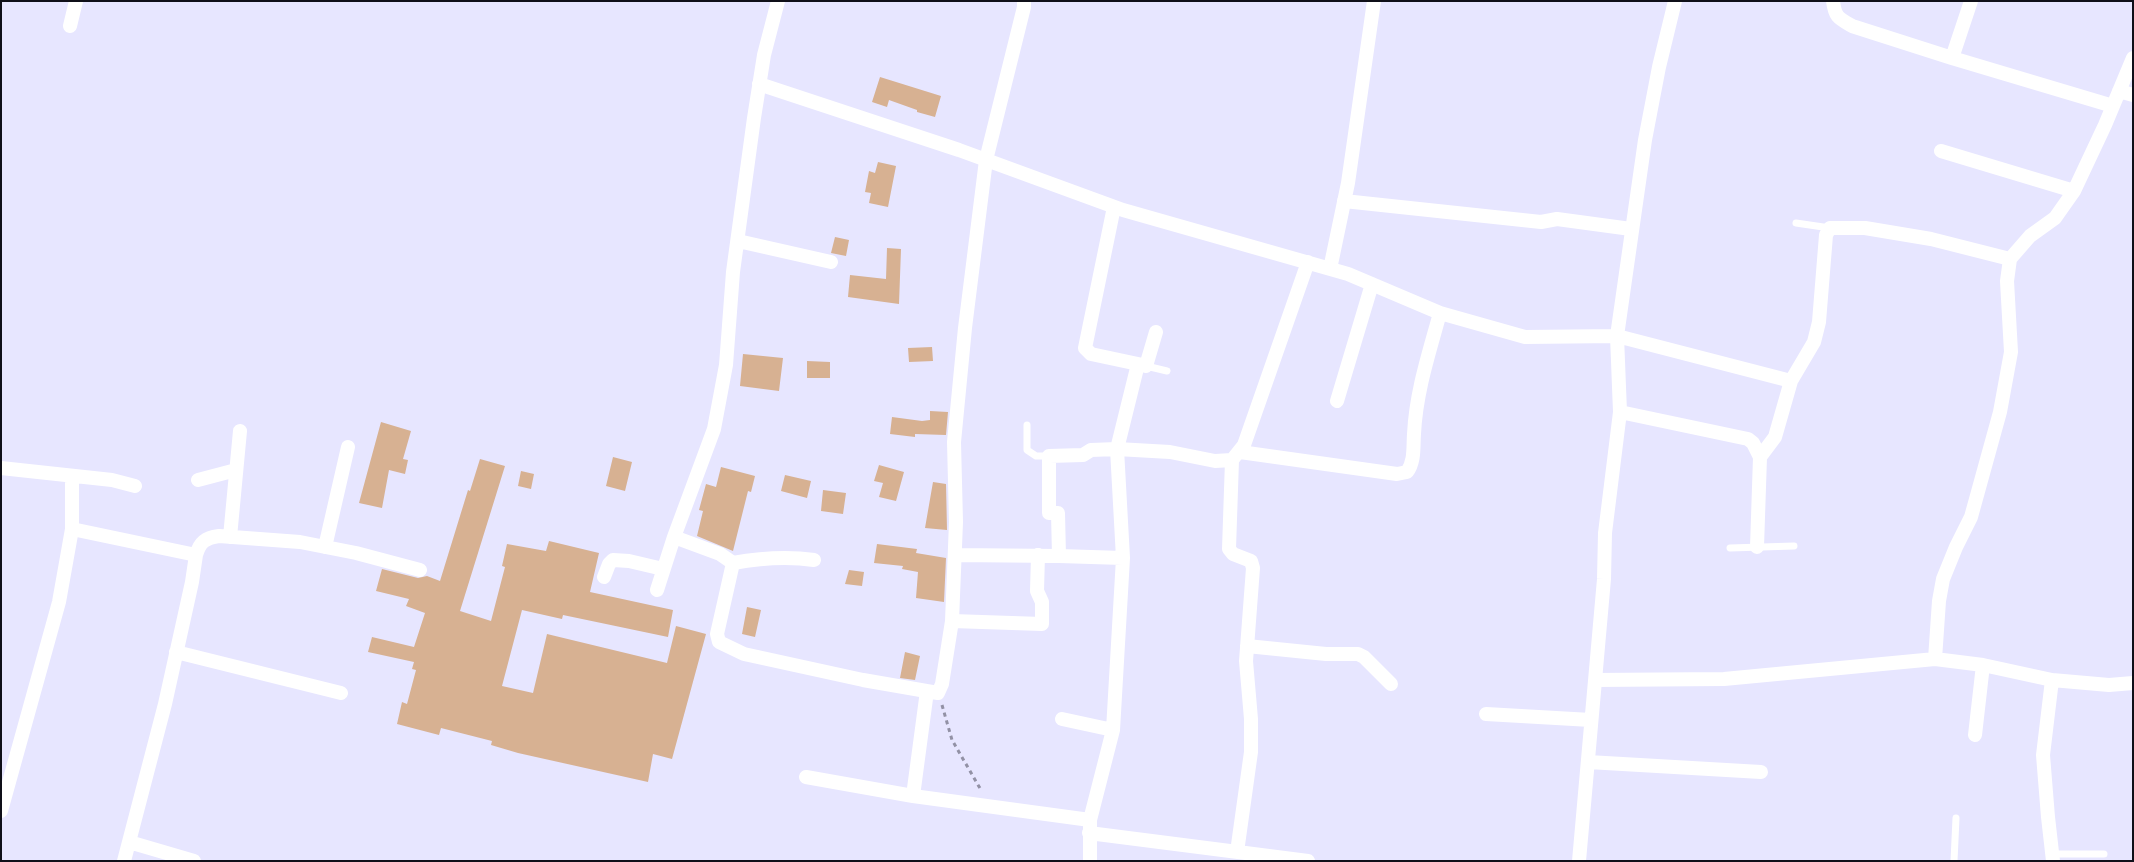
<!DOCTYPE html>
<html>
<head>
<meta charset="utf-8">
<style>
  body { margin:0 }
  #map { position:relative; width:2134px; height:862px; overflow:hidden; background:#e7e6ff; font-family:Georgia,serif }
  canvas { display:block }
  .frame { position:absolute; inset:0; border:2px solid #0f0f19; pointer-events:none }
</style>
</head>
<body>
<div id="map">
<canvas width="2134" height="862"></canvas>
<div class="frame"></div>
</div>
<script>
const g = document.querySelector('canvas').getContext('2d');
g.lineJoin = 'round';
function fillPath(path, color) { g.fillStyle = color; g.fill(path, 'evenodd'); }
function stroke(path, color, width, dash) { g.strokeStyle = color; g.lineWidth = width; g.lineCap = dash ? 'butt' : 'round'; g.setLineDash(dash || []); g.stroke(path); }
fillPath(new Path2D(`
  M 880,77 L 941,96 L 935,117 L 917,112 L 917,110 L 889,100 L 887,107 L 872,102 Z
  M 878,162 L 896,166 L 888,207 L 869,203 L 871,193 L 865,192 L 869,171 L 875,173 Z
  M 835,237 L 849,240 L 846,256 L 831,253 Z
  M 887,248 L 901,249 L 899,304 L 848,297 L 850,275 L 886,279 Z
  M 932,347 L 933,361 L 909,362 L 908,348 Z
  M 743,354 L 783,358 L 779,391 L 740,386 Z
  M 807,361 L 830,362 L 830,378 L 807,378 Z
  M 930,411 L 948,412 L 946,435 L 915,434 L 915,437 L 890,434 L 892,417 L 922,421 L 930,420 Z
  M 381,422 L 411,431 L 403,459 L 408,460 L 405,474 L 389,470 L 382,508 L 359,503 Z
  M 613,457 L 632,462 L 625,491 L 606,486 Z
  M 480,459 L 505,466 L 460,611 L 491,621 L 505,567 L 502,566 L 507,544 L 546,551 L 549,541 L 599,553 L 590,592 L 673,610 L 668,637 L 563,615 L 562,619 L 522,610 L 502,686 L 533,693 L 547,634 L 667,663 L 676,626 L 706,634 L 672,759 L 653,754 L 648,782 L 518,753 L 491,745 L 492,741 L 441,728 L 439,735 L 397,724 L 402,702 L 407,704 L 416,670 L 412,669 L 414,662 L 368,652 L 372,637 L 414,647 L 425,613 L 406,606 L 409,599 L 376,591 L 382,569 L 418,578 L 427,576 L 440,581 L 468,490 L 470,491 Z
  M 879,465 L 904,472 L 896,501 L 879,497 L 883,483 L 874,481 Z
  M 721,467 L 755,476 L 751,492 L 748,491 L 733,551 L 697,536 L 703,511 L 699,510 L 706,484 L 716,487 Z
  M 521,471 L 534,474 L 531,489 L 518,486 Z
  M 785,475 L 811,481 L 807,498 L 781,491 Z
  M 933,482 L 946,484 L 947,530 L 925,528 Z
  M 823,490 L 846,493 L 843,514 L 821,511 Z
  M 877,544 L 917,549 L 916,553 L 946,558 L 944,602 L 916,598 L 918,572 L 902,569 L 903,566 L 874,563 Z
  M 849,570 L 864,572 L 862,586 L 845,584 Z
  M 747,607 L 761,610 L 755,637 L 742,634 Z
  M 905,652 L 920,656 L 915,680 L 900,678 Z`), '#d7b192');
stroke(new Path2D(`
  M 942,705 L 952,740 L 981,790`), '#9291a5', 3, [4, 4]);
stroke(new Path2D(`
  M 1796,223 L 1830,228
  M 1146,366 L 1167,371
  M 1027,425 L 1027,450 L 1036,456 L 1049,456
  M 1730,548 L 1794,546
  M 2053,854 L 2104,854
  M 1954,861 L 1956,818`), '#fff', 7);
stroke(new Path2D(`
  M 778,1 L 764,55 L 754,118 L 733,272 L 726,365 L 714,429 L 674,537 L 720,554 L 733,563 L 717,634 L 719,642 L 744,654 L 863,680 L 938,693 L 942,684 L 952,621 L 956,522 L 954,442 L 965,328 L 986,160 L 1024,7 L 1024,1
  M 1833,1 C 1835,17 1838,18 1852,26 L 1952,58
  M 1971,1 L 1952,58 L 2113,106
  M 70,26 L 76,1
  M 759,84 L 959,150 L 1123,210 L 1348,274 L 1440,313 L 1525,337 L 1617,336 L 1791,381
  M 2119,91 L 2133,95
  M 1941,151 L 2074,191
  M 1344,201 L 1541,222 L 1557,219 L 1631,229
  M 1114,207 L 1085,348 L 1091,354 L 1138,364
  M 738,241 L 831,262
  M 1330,269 L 1348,183 L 1374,1
  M 1337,401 L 1372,284
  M 1620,412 L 1748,439 L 1753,443 L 1760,457 L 1757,547
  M 1240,452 L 1397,474 L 1407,472 C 1415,461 1413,447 1414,434 C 1416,392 1429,353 1440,313
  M 1760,457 L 1775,437 L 1791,381 L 1814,342 L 1819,322 L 1826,235 L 1830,228 L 1865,228 L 1931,239 L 2010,259
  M 1232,460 L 1229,549 L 1233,554 L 1251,561 L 1253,568 L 1246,661 L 1251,719 L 1251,752 L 1237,852
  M 1,468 L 112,480 L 135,486
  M 198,480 L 236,470
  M 72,529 L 196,555 L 192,582 L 165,704 L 124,861
  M 230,537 L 240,431
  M 325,547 L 348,447
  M 196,555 C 200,542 205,538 219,536 L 300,542 L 356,553 L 420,570
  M 955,555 L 1059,556 L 1058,513 L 1049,513 L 1049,456 L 1083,455 L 1091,450 L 1117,449 L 1138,364 L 1146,366 L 1156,332
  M 1059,556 L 1123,558
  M 733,563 C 761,558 786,556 814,560
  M 604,577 L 609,564 L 613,560 L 629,561 L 663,569
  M 657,590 L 674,537
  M 952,621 L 1042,624 L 1042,602 L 1037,591 L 1038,555
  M 1247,646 L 1326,654 L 1358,654 L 1364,657 L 1391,684
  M 176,652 L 341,693
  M 1935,659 L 1939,601 L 1943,579 L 1956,547 L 1971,517 L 2000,412 L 2011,352 L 2007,281 L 2010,259 L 2030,236 L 2055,218 L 2074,191 L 2105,125 L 2133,58
  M 1595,680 L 1724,679 L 1935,659 L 1983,665 L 2052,680 L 2109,685 L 2133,683
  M 2052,680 L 2043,755 L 2048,817 L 2053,861
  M 1486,714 L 1591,720
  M 1062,719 L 1113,730
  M 1975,735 L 1983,665
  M 1588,762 L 1761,772
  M 806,777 L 913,796 L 1090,820
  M 913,796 L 927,691
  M 1,811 L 59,602 L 72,529 L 72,477
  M 1089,833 L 1308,861
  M 129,842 L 194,861
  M 1090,861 L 1090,820 L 1113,730 L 1123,558 L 1117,449 L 1170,452 L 1215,461 L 1232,460 L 1244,445 L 1308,262
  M 1579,861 L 1604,579 L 1605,533 L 1620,412 L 1617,336 L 1645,140 L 1659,67 L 1675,1`), '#fff', 14);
</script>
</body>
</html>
